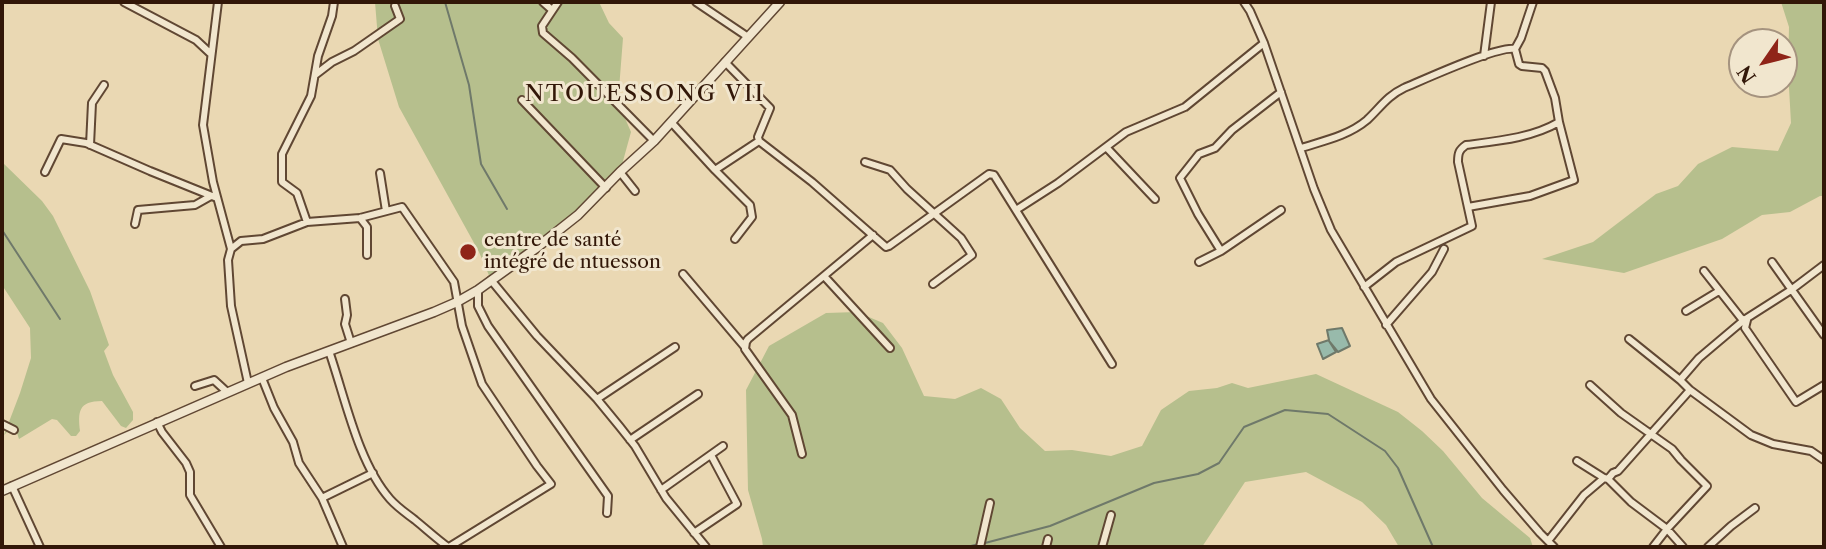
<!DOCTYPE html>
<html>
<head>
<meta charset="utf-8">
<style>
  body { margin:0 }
  #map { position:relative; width:1826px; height:549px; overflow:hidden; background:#ead8b3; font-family:"Libre Caslon Text",serif }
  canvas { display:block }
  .frame { position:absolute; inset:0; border:4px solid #321708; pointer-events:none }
  .north { position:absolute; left:1728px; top:28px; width:70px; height:70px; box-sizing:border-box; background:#f1e6ce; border:2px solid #a5937f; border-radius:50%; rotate:235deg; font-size:19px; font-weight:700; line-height:28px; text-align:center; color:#321708 }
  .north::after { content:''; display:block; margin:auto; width:24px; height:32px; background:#8f2418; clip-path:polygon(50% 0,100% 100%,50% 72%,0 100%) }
</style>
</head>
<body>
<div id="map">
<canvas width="1826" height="549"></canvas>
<div class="frame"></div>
<div class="north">N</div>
</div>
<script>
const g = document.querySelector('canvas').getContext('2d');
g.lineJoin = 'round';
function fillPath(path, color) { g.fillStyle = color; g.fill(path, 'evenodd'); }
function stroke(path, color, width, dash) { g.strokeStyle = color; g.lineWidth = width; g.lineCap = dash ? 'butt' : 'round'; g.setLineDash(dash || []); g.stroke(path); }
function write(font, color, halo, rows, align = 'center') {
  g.font = font + ' "Libre Caslon Text",serif'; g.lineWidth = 6; g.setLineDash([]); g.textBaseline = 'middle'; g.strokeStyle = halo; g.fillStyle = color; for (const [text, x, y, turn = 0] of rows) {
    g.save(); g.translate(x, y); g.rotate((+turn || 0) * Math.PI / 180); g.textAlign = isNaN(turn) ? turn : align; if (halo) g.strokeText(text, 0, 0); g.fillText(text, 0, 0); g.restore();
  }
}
fillPath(new Path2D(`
  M 375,2 L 599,2 L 609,23 L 623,38 L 618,102 L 631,132 L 620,172 L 606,188 L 491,280 L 479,252 L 399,107 L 378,39 Z
  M 1781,2 L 1824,2 L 1824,196 L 1820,196 L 1790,212 L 1762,215 L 1722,239 L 1624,273 L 1542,259 L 1593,242 L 1656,194 L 1678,186 L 1698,164 L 1732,147 L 1778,151 L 1791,123 L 1788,70 L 1789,27 Z
  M 2,162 L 42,201 L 53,216 L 90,291 L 109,345 L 104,351 L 113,375 L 133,412 L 133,420 L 126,428 L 121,426 L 102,401 C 78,401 78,412 80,431 L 76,436 L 71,436 L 57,420 L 52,419 L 19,439 L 16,430 L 10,429 L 4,435 L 20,393 L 31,358 L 30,328 L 2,285 Z
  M 857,312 L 883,323 L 902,348 L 924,396 L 955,399 L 981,388 L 1001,399 L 1020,428 L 1045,451 L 1072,450 L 1111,456 L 1142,446 L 1161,410 L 1189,391 L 1217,388 L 1232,383 L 1248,388 L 1316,374 L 1398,412 L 1422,431 L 1443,451 L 1482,498 L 1530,538 L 1533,547 L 1399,547 L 1386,525 L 1362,502 L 1306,472 L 1245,482 L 1202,547 L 763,547 L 762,539 L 748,490 L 746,390 L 769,346 L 826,313 Z`), '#b6bf8d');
const water = new Path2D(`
  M 1342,328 L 1350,346 L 1338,352 L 1329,341 L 1336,352 L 1323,359 L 1317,344 L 1329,340 L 1327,330 Z`);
fillPath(water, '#98baab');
stroke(water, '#6f796a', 2);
stroke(new Path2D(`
  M 445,2 L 469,85 L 481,164 L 507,209
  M 2,230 L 60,319
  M 985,543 L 1050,526 L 1154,483 L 1198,474 L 1219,463 L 1244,427 L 1285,410 L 1328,414 L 1385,451 L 1398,468 L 1433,547
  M 967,547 L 979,544`), '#6f796a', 2);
const minor = new Path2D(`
  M 124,2 L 196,40 L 211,54
  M 218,2 L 203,125 L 213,182 L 231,249 L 228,260 L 231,306 L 248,383
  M 543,2 L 552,10
  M 558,2 L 542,26 L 543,33 L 572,58 L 654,141
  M 696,2 L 748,37
  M 1244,2 L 1250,11 L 1264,43 L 1314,189 L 1331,230 L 1431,399 L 1503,490 L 1540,533 L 1554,547
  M 1484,56 L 1491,2
  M 725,62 L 770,108 L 758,137 L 759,141 L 812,182 L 886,247 L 889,246 L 989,174 L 994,175 L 1112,364
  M 315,75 L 332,62 L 354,51 L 400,19 L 395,6
  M 522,100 L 606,188
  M 671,122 L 715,170 L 759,141
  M 90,145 L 92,103 L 104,85
  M 1106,147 L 1155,199
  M 1301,148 C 1323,141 1348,136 1367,120 C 1380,108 1387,96 1404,88 C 1423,80 1499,45 1515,49 L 1521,38 L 1533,2
  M 865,162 L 890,170 L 907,189 L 961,238 L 972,255 L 933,284
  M 715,170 L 750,205 L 752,217 L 735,239
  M 45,172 L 61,139 L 86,143 L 150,171 L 217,198
  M 620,172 L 635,191
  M 380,173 L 386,211
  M 1468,207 L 1530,196 L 1574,180 L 1559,122 L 1555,98 L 1545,71 L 1542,68 L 1522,66 L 1519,64 L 1515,49
  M 1016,210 L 1058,183 L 1126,132 L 1185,107 L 1264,43
  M 360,218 L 367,227 L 367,255
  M 307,222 L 297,193 L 282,182 L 282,154 L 311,96 L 318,56 L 332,16 L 334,2
  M 135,224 L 138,210 L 195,205 L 211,196
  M 231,249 L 241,241 L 263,239 L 307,222 L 360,218 L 402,207 L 454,282 L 462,326 L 482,384 L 537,466 L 551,484 L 449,547
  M 1221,251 L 1198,214 L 1180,178 L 1199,154 L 1215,148 L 1232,130 L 1281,92
  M 1199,262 L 1221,251 L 1281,210
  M 1772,262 L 1824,335
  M 1704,271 L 1741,318 L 1744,320 L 1791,290 L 1824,265
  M 683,274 L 744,346
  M 824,276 L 890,348
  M 491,280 L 537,336 L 597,399 L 620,427 L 635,446 L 666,498 L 706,547
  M 1364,287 L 1396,262 L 1472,226 L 1458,162 C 1458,153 1459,150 1466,145 C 1497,141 1532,138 1559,122
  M 478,290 L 478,306 L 488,326 L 608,496 L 607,513
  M 345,299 L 347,315 L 345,324 L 351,343
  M 1686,311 L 1719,291
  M 1747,320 L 1745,328 L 1796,402 L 1824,385
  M 1386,325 L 1432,272 L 1444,249
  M 1629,339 L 1680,380 L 1690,390 L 1751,435 L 1773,444 L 1811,451 L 1824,460
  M 329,351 C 345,397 358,463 390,499 C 398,508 406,513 415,520 C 426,529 437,539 448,547
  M 262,378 L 274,408 L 293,442 L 299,463 L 322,498 L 343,547
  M 1680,380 L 1699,358 L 1744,320
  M 1590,385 L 1621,413 L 1672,449 L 1681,460 L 1707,486 L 1667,529 L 1653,547
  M 195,386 L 214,380 L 227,392
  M 597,399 L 675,347
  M 157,422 L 162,432 L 186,463 L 190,472 L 190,495 L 221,547
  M 2,424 L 14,430
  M 630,440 L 698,394
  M 802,454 L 792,415 L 745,349 L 746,342 L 748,339 L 873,235
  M 1577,461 L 1604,478 L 1608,479 L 1613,473 L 1618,471 L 1690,390
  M 1608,479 L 1631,502 L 1667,529 L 1683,547
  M 12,486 L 40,547
  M 661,490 L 723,446
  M 322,498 L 373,473
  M 694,533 L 737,504 L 711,455
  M 1548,541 L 1584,495 L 1604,478
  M 980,547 L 990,503
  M 1046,547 L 1048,539
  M 1102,547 L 1111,515
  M 1708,547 L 1731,526 L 1755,508`);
const tertiary = new Path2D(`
  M 2,491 L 286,367 L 434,312 L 457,302 L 478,290 L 535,249 L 578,215 L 620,172 L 654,141 L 780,2`);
stroke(minor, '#604733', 10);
stroke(tertiary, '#604733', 11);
stroke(minor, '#f1e6ce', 6);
stroke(tertiary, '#f1e6ce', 8);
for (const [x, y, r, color] of [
  [468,252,9,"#8f2418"]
]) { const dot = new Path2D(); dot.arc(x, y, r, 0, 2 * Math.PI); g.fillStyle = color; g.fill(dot); stroke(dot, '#f1e6ce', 2.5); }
write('19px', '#321708', '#f1e6ce', [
  ["centre de santé",484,241],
  ["intégré de ntuesson",484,263]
], 'left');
g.letterSpacing = '2px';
write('23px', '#321708', '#f1e6ce', [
  ["NTOUESSONG VII",645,94]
]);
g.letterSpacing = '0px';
</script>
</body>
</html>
